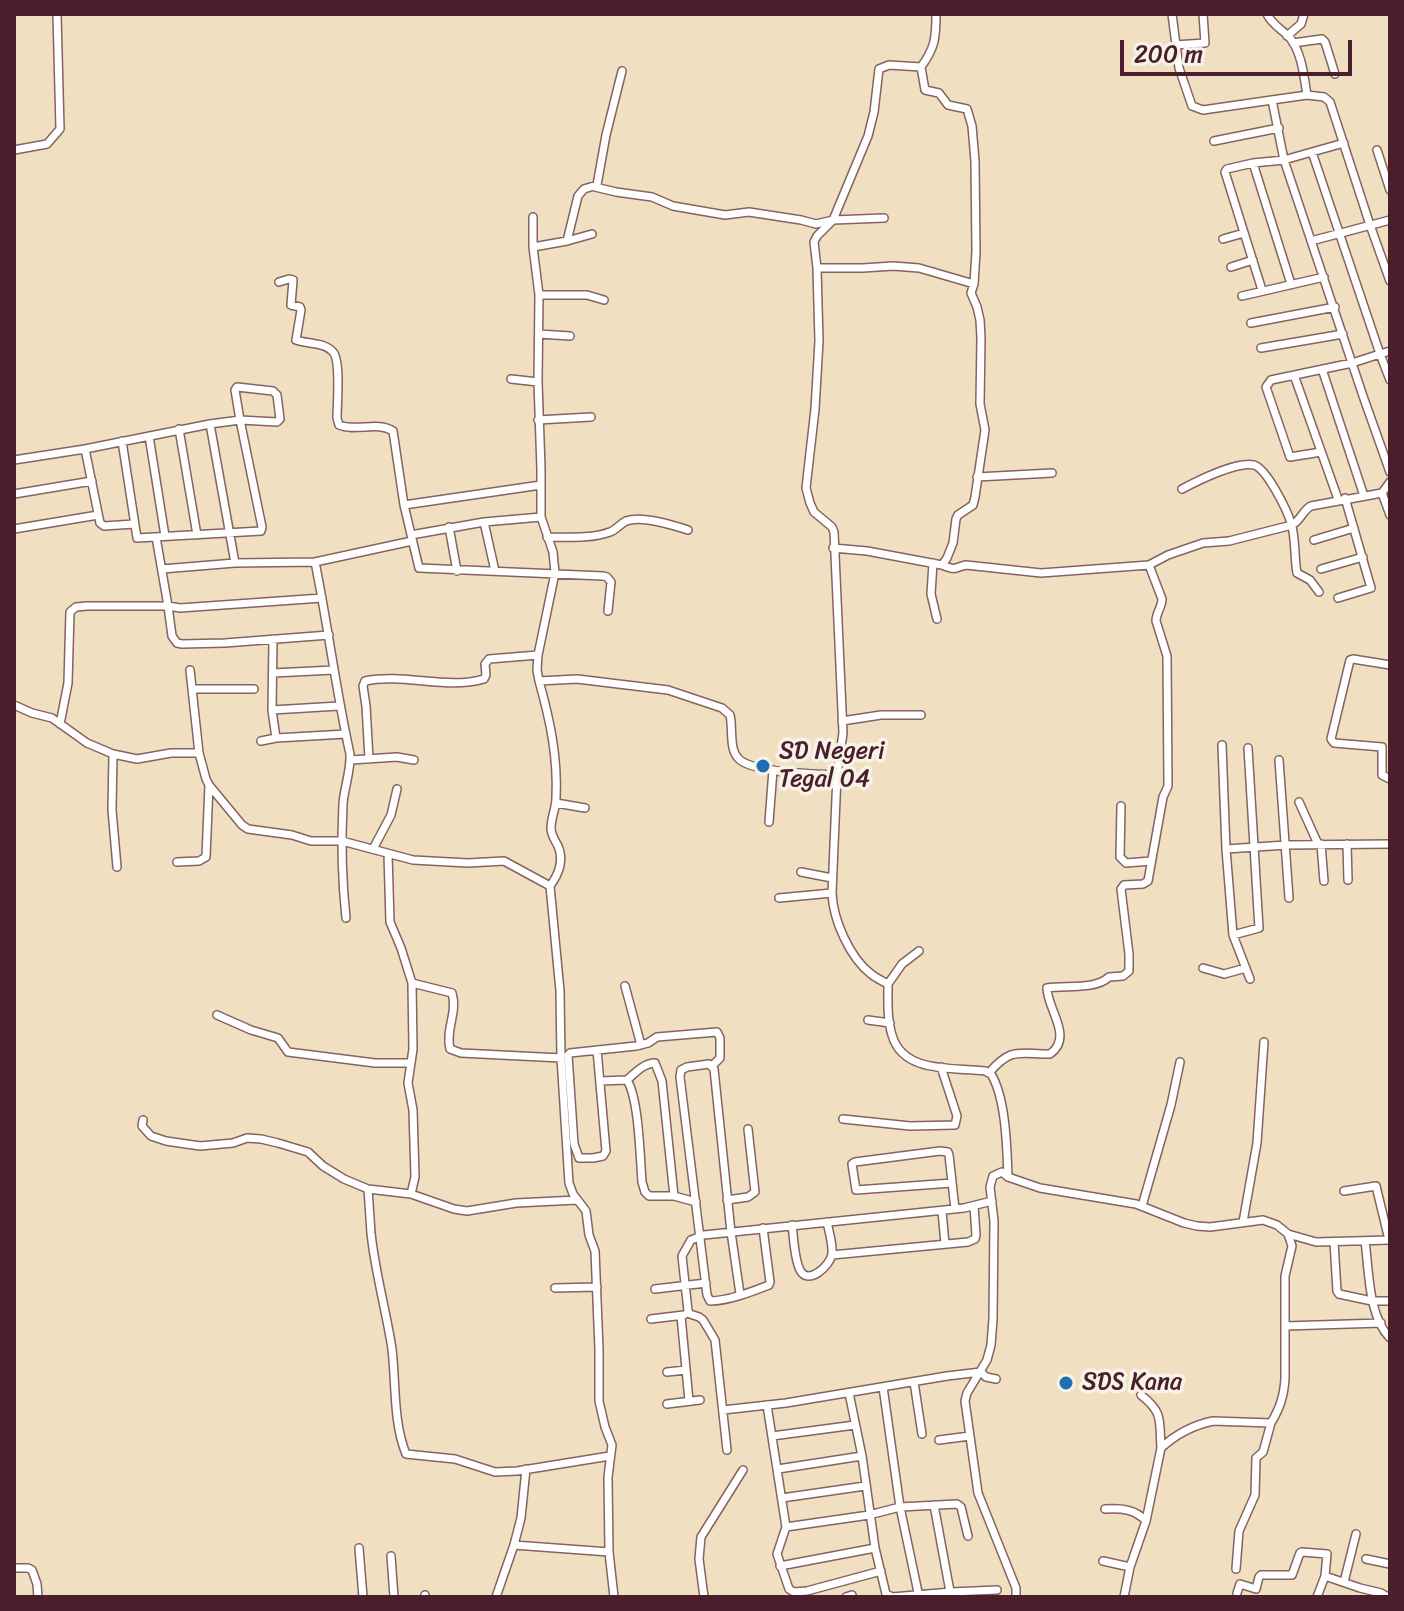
<!DOCTYPE html>
<html>
<head>
<meta charset="utf-8">
<style>
  body { margin:0 }
  #map { position:relative; width:1404px; height:1611px; overflow:hidden; background:#f0e0c1; font-family:Sriracha,sans-serif }
  canvas { display:block }
  .frame { position:absolute; inset:0; border:16px solid #4a1f2b; pointer-events:none }
  .scale { position:absolute; left:1120px; top:40px; width:232px; height:36px; box-sizing:border-box; border:4px solid #4a1f2b; border-top:0; padding-left:10px; font-size:24px; line-height:28px; white-space:nowrap; color:#4a1f2b; -webkit-text-stroke:6px #f7f3e8; paint-order:stroke }
</style>
</head>
<body>
<div id="map">
<canvas width="1404" height="1611"></canvas>
<div class="frame"></div>
<div class="scale">200 m</div>
</div>
<script>
const g = document.querySelector('canvas').getContext('2d');
g.lineJoin = 'round';
function stroke(path, color, width, dash) { g.strokeStyle = color; g.lineWidth = width; g.lineCap = dash ? 'butt' : 'round'; g.setLineDash(dash || []); g.stroke(path); }
function write(font, color, halo, rows, align = 'center') {
  g.font = font + ' Sriracha,sans-serif'; g.lineWidth = 7; g.setLineDash([]); g.textBaseline = 'middle'; g.strokeStyle = halo; g.fillStyle = color; for (const [text, x, y, turn = 0] of rows) {
    g.save(); g.translate(x, y); g.rotate((+turn || 0) * Math.PI / 180); g.textAlign = isNaN(turn) ? turn : align; if (halo) g.strokeText(text, 0, 0); g.fillText(text, 0, 0); g.restore();
  }
}
const minor = new Path2D(`
  M 1172,14 L 1179,68 L 1192,106 L 1203,110 L 1272,100 L 1284,160 L 1253,163 L 1227,169 L 1225,172 L 1262,290
  M 1267,14 C 1272,25 1282,29 1290,38 C 1302,53 1304,77 1307,95 L 1324,97 L 1330,102 L 1370,225 L 1390,281
  M 1287,36 L 1301,24 L 1304,14
  M 1293,43 L 1322,39 L 1325,42 L 1335,74
  M 1175,45 L 1205,43 L 1203,14
  M 921,67 C 935,48 936,38 936,14
  M 1272,100 L 1307,95
  M 1214,141 L 1279,128
  M 14,150 L 47,144 L 60,129 L 57,14
  M 1377,150 L 1390,190
  M 1312,152 L 1344,143
  M 1253,163 L 1291,284
  M 595,187 L 616,192 L 652,197 L 673,206 L 725,215 L 749,212 L 801,220 L 816,224 L 833,220 L 884,218
  M 533,217 L 533,247 L 539,295 L 538,382 L 541,469 L 541,517 L 553,552 L 555,573 L 538,655 L 537,670 L 539,681
  M 1223,239 L 1244,233
  M 567,241 L 592,234
  M 1311,241 L 1390,220
  M 533,247 L 567,241 L 578,196 L 584,189 L 597,185 L 606,135 L 622,71
  M 1231,267 L 1253,260
  M 817,268 L 863,268 L 893,266 L 919,268 L 974,284
  M 279,282 L 289,279 L 293,280 L 291,305 L 300,307 L 301,310 L 296,340 C 307,344 325,342 333,352 C 341,360 337,405 337,418 L 339,425 C 356,432 378,421 393,431 L 404,505 L 419,568 L 603,576 L 607,577 L 611,582 L 608,611
  M 539,295 L 587,295 L 604,300
  M 1242,296 L 1324,277
  M 1251,323 L 1335,307
  M 539,334 L 570,336
  M 1261,348 L 1343,334
  M 1390,351 L 1380,354 L 1312,152 L 1284,160 L 1363,396 L 1390,472
  M 1322,369 L 1364,496
  M 1294,375 L 1338,499
  M 511,379 L 538,382
  M 538,420 L 591,417
  M 210,424 L 235,563
  M 179,429 L 197,535
  M 149,436 L 165,536
  M 85,449 L 100,523 L 104,526 L 134,524
  M 1321,452 L 1290,457 L 1266,387 L 1271,380 L 1352,363 L 1380,354 L 1390,380
  M 14,460 L 85,449 L 210,424 L 240,420 L 277,422 L 280,419 L 277,395 L 273,391 L 237,387 L 235,390 L 240,420 L 262,527 L 261,531 L 137,538 L 122,441
  M 977,477 L 1052,473
  M 1390,482 L 1382,493 L 1390,515
  M 1182,489 C 1197,481 1237,461 1254,465 C 1267,469 1287,510 1291,523 C 1296,538 1294,557 1297,573 L 1310,580 L 1319,592
  M 14,494 L 92,481
  M 404,505 L 541,485
  M 484,522 L 495,571
  M 449,527 L 457,571
  M 14,529 L 98,515
  M 411,535 L 484,522 L 541,517
  M 547,537 C 567,537 591,539 610,532 C 616,530 620,524 626,521 C 642,515 673,525 688,530
  M 1314,540 L 1354,528
  M 833,548 L 867,551 L 942,565 L 947,558 L 953,543 L 956,519 L 958,515 L 973,505 L 975,497 L 985,430 L 980,404 L 981,338 L 980,320 L 977,307 L 971,293 L 974,284 L 976,252 L 975,161 L 972,126 L 967,109 L 948,105 L 939,93 L 925,90 L 921,67
  M 315,562 C 328,626 336,691 350,754 C 351,771 344,788 343,804 C 341,843 342,881 346,918
  M 933,563 L 931,594 L 937,619
  M 942,565 C 958,571 952,568 966,565 L 1041,573 L 1149,565 L 1168,555 L 1203,543 L 1229,541 L 1292,525 C 1301,520 1303,510 1311,506 L 1382,493
  M 162,569 L 235,563 L 315,562 L 412,541
  M 1321,569 L 1363,557
  M 322,598 L 180,608 L 168,606 L 172,636 L 177,643 L 182,644 L 225,643 L 329,635
  M 1338,598 L 1371,588 L 1345,498
  M 273,639 L 272,710 L 276,738
  M 1390,665 L 1353,659 L 1350,660 L 1331,739 L 1334,743 L 1382,747 L 1382,775 L 1390,779
  M 190,670 L 199,753
  M 273,673 L 334,670
  M 192,689 L 254,689
  M 14,705 L 32,713 L 52,718 L 87,743 L 113,754 L 137,759 L 171,753 L 199,753 L 206,779 L 209,785 L 242,825 L 248,829 L 292,835 L 311,841 L 342,841 L 413,860 L 468,863 L 504,861 L 550,886 C 559,874 564,860 558,846 C 555,840 551,835 551,828 C 551,818 556,808 556,798 C 558,757 550,720 539,681 L 577,679 L 668,690 L 722,708 L 730,715 C 733,727 729,749 738,758 C 750,773 817,774 837,775 L 832,893 C 833,920 850,958 871,974 C 876,978 882,981 888,984 C 888,1001 887,1019 892,1035 C 903,1074 953,1067 985,1071 L 991,1074 C 1006,1098 1007,1149 1008,1177 L 1040,1188 L 1136,1204 L 1184,1223 L 1197,1226 L 1210,1227 L 1263,1220 L 1277,1225 L 1288,1234 L 1316,1242 L 1390,1240
  M 272,710 L 339,706
  M 842,721 L 881,715 L 921,715
  M 60,724 L 68,683 L 70,612 L 76,607 L 87,606 L 168,606 L 156,537
  M 261,741 L 276,738 L 346,734
  M 1222,745 L 1226,849 L 1233,935 L 1250,979
  M 113,754 L 112,810 L 117,867
  M 369,759 L 366,706 L 363,686 L 365,681 C 404,673 447,690 484,679 L 486,675 L 485,664 L 489,659 L 538,655
  M 351,760 L 397,757 L 414,760
  M 1279,760 L 1289,898
  M 837,775 L 843,733 L 834,532 L 832,527 L 814,512 L 810,503 L 806,488 L 815,409 L 819,341 L 817,268 L 814,242 L 817,236 L 833,220 L 868,136 L 874,112 L 879,69 L 889,65 L 921,67
  M 1299,802 L 1318,844
  M 556,803 L 585,808
  M 1121,806 L 1120,857 L 1126,863 L 1151,861
  M 769,822 L 773,770
  M 1321,844 L 1324,881
  M 1347,844 L 1348,880
  M 373,849 L 391,815 L 397,789
  M 1226,849 L 1286,845 L 1390,844
  M 177,862 L 199,861 L 206,857 L 209,785
  M 801,872 L 832,878
  M 550,886 L 560,991 L 561,1058 L 569,1183 L 573,1194 L 586,1211 L 589,1235 L 595,1251 L 599,1349 L 599,1401 L 605,1427 L 612,1445 L 608,1477 L 609,1552 L 614,1597
  M 779,898 L 832,893
  M 1233,935 L 1259,928 L 1248,748
  M 1203,968 L 1224,974 L 1246,968
  M 412,983 L 452,993 C 458,1012 445,1030 450,1049 L 461,1053 L 561,1058
  M 888,984 L 902,964 L 919,951
  M 625,986 L 641,1045
  M 217,1015 L 251,1030 L 278,1038 L 288,1052 L 375,1063 L 410,1063
  M 868,1020 L 890,1023
  M 597,1050 L 606,1151 L 603,1156 L 593,1158 L 579,1158 L 574,1144 L 568,1055 L 570,1053 L 636,1046 L 648,1043 L 657,1037 L 717,1032 L 720,1038 L 720,1058 L 712,1066
  M 989,1073 C 1011,1047 1018,1054 1050,1054 C 1074,1037 1047,1009 1047,988 C 1066,985 1095,990 1109,977 L 1123,976 L 1129,971 L 1129,954 L 1121,889 L 1124,885 L 1143,884 L 1148,881 L 1163,797 L 1168,786 L 1167,656 L 1156,621 C 1156,613 1162,607 1162,599 L 1149,565
  M 627,1080 C 635,1073 644,1063 655,1063 L 662,1081 L 674,1196
  M 600,1081 L 627,1080 C 639,1099 640,1157 642,1182 L 645,1192 L 649,1196 L 674,1196 L 696,1202
  M 843,1119 L 910,1126 L 955,1125 L 957,1116 L 941,1067
  M 143,1120 L 142,1126 L 151,1136 L 166,1141 L 200,1146 L 233,1143 L 247,1138 L 261,1139 L 278,1143 L 308,1152 L 323,1166 L 344,1179 L 368,1189 L 411,1194 L 415,1177 L 413,1110 L 408,1083 L 413,1049 L 412,983 L 401,948 L 390,922 L 388,854
  M 1008,1177 L 1002,1172 L 993,1176 L 990,1187 L 994,1221 L 993,1319 L 991,1345 L 987,1360 L 967,1393 L 965,1401 L 978,1493 L 1016,1588 L 1016,1597
  M 952,1183 L 856,1190 L 852,1164 L 855,1162 L 940,1151 L 948,1152 L 949,1155 L 955,1209
  M 368,1189 C 369,1204 370,1218 371,1233 C 375,1272 386,1310 392,1349 C 396,1383 393,1422 406,1454 L 455,1459 L 495,1472 L 517,1471 L 610,1456
  M 1344,1191 L 1376,1186 L 1389,1240
  M 411,1194 L 454,1209 L 467,1211 L 516,1203 L 577,1200
  M 727,1200 L 748,1197 L 755,1192 L 748,1129
  M 1142,1206 L 1171,1105 L 1180,1062
  M 942,1211 L 945,1244
  M 1243,1222 L 1257,1143 L 1264,1042
  M 792,1225 C 794,1239 794,1258 800,1270 C 808,1286 830,1266 832,1254 C 833,1244 829,1232 827,1222
  M 1365,1241 C 1369,1270 1368,1316 1390,1338
  M 1334,1242 L 1337,1291 L 1339,1294 L 1372,1301 L 1390,1301
  M 832,1255 L 968,1242 L 975,1239 L 976,1235 L 974,1206
  M 555,1288 L 597,1287
  M 655,1289 L 706,1283
  M 740,1294 L 731,1232 L 714,1069 L 709,1064 L 687,1067 L 681,1070 L 680,1077 L 707,1295 L 710,1301 C 728,1301 751,1292 769,1285 L 770,1282 L 763,1228
  M 681,1316 L 689,1401
  M 651,1319 L 684,1315
  M 1285,1326 L 1381,1323
  M 667,1372 L 686,1370
  M 914,1382 L 922,1434
  M 883,1387 L 900,1507 L 919,1597
  M 849,1393 L 862,1456 L 875,1548 L 886,1594 L 892,1597 L 951,1592 L 997,1590
  M 1141,1395 C 1164,1413 1159,1421 1161,1448
  M 667,1404 L 700,1400
  M 767,1405 L 786,1527 L 777,1554 L 789,1589 L 794,1592 L 807,1591 L 881,1571
  M 723,1410 L 786,1403 L 947,1376 L 981,1372 L 986,1377 L 996,1379
  M 772,1436 L 855,1425
  M 939,1440 L 970,1436
  M 727,1450 L 715,1340 L 703,1320 L 699,1317 L 690,1314 L 688,1311 L 682,1256 L 691,1240 L 704,1235 L 964,1208 L 992,1201
  M 778,1469 L 862,1456
  M 782,1498 L 865,1486
  M 934,1505 L 951,1597
  M 1105,1509 C 1121,1508 1135,1509 1146,1521
  M 786,1527 L 869,1515 L 900,1507 L 957,1504 L 961,1507 L 968,1536
  M 514,1545 L 609,1552
  M 359,1548 L 363,1597
  M 391,1556 L 394,1597
  M 1366,1559 L 1390,1564
  M 1103,1561 L 1130,1567
  M 780,1566 L 875,1548
  M 14,1568 L 28,1568 L 32,1570 L 37,1584 L 38,1597
  M 1236,1569 L 1239,1531 L 1255,1495 L 1256,1458 L 1263,1452 L 1271,1423
  M 1344,1582 L 1356,1534
  M 1237,1593 L 1240,1584 L 1256,1589 L 1259,1577 L 1261,1575 L 1292,1575 L 1300,1553 L 1302,1552 L 1327,1554 L 1325,1576
  M 425,1595 L 425,1597
  M 496,1597 L 514,1545 L 521,1518 L 526,1469
  M 704,1597 L 699,1559 L 701,1537 L 743,1470
  M 846,1597 L 852,1595
  M 1124,1597 L 1130,1567 L 1146,1521 L 1161,1448 C 1175,1435 1194,1425 1213,1421 L 1271,1423 C 1280,1408 1284,1396 1285,1378 L 1285,1276 L 1292,1246 L 1288,1234
  M 1317,1597 L 1325,1576 L 1360,1588 L 1381,1593 L 1388,1597`);
stroke(minor, '#846360', 10);
stroke(minor, '#fff', 7);
for (const [x, y, r, color] of [
  [763,766,8,"#1f6fb2"],
  [1066,1383,8,"#1f6fb2"]
]) { const dot = new Path2D(); dot.arc(x, y, r, 0, 2 * Math.PI); g.fillStyle = color; g.fill(dot); stroke(dot, '#f7f3e8', 3); }
write('24px', '#4a1f2b', '#f7f3e8', [
  ["SD Negeri",779,752],
  ["Tegal 04",779,780],
  ["SDS Kana",1082,1383]
], 'left');
</script>
</body>
</html>
